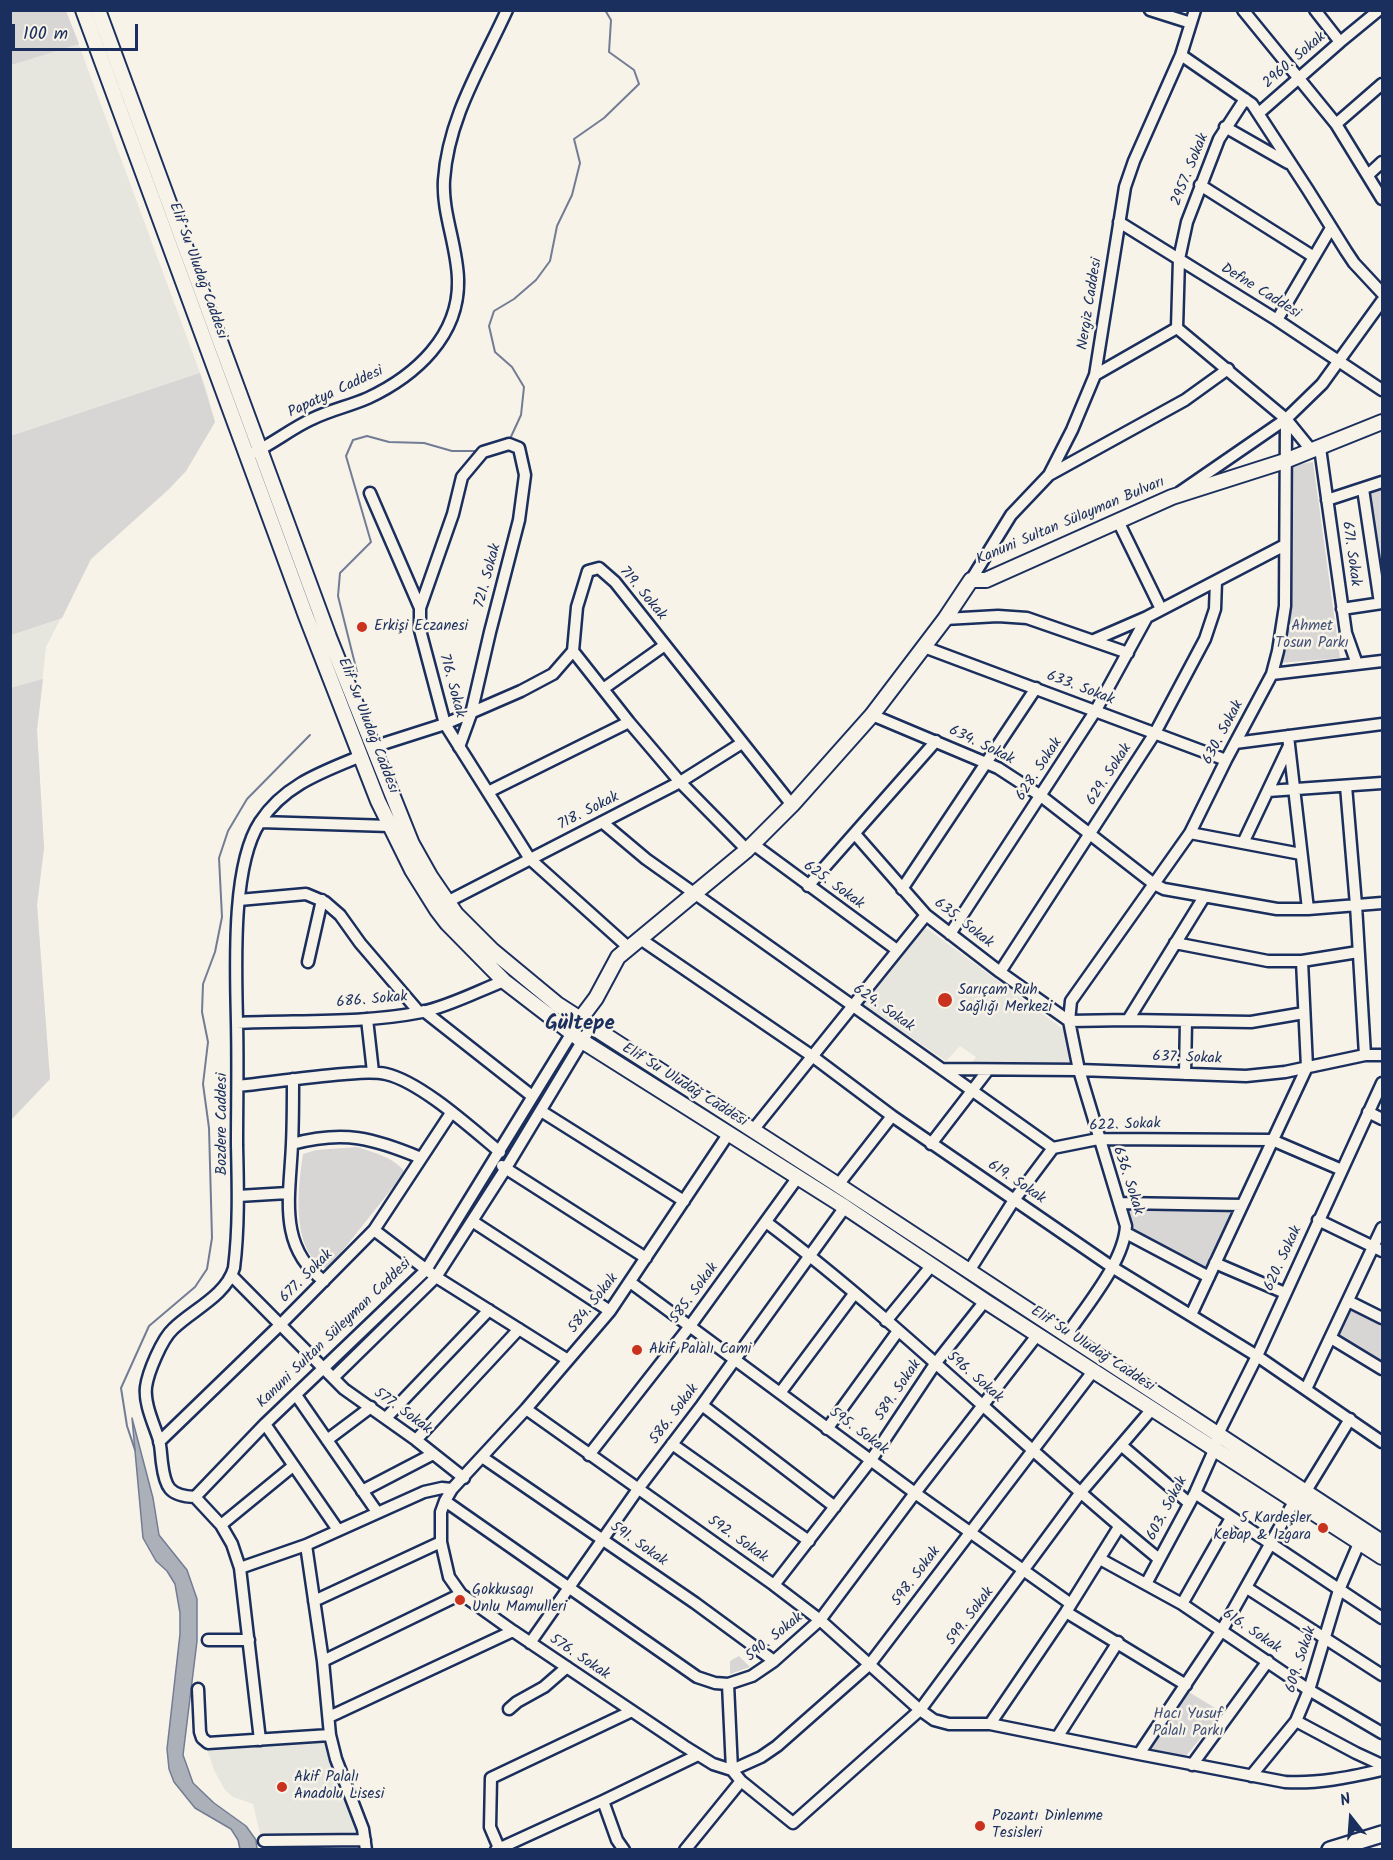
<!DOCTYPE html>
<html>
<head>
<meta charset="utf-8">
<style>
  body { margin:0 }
  #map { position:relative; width:1393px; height:1860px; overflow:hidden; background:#f7f3e8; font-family:Kalam,sans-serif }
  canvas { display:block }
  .frame { position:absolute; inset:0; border:12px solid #1b2f5e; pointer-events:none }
  .north { position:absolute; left:1321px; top:1788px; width:60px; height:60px; -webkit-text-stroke:4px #f7f3e8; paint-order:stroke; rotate:343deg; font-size:16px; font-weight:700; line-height:24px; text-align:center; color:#1b2f5e }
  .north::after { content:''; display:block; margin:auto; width:21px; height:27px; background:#1b2f5e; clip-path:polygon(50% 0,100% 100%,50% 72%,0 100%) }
  .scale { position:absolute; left:12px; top:24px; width:126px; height:27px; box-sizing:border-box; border:3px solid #1b2f5e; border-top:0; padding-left:8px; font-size:18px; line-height:21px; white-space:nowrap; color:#1b2f5e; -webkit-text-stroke:4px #f7f3e8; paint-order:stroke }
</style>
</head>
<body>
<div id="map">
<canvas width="1393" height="1860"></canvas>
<div class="frame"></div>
<div class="north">N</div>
<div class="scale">100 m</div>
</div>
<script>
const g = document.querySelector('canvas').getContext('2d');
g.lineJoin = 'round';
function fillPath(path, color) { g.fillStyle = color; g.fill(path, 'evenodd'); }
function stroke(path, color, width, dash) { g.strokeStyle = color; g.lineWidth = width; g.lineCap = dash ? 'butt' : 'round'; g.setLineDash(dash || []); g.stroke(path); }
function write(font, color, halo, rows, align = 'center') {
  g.font = font + ' Kalam,sans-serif'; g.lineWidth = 5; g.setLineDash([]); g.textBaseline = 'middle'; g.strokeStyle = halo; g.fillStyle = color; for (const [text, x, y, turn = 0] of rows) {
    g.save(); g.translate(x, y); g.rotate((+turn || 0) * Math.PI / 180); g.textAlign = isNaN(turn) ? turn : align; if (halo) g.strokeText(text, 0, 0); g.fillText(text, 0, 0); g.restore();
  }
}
fillPath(new Path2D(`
  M 66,10 L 206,389 L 215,422 L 186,471 L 169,489 L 91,559 L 46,647 L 37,730 L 44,848 L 37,905 L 50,1079 L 11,1120 L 11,11 Z
  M 925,927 L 1063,1029 L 1068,1041 L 1072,1067 L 969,1067 L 976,1057 L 960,1046 L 946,1061 L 861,1004 Z
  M 326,1742 L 360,1836 L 260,1834 L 253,1804 L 233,1797 L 225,1790 L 214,1770 L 207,1749 Z`), '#e6e5de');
fillPath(new Path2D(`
  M 11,10 L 66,11 L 79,44 L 11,65 Z
  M 200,373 L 215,422 L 186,471 L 169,489 L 91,559 L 62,618 L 11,635 L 11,436 Z
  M 1313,462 L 1340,658 L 1280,663 L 1289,622 L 1290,466 Z
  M 1382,488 L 1382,582 L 1368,493 Z
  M 43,679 L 37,730 L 44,848 L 37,905 L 50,1079 L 11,1120 L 11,688 Z
  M 357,1147 C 375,1153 393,1157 405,1172 L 328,1269 C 290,1255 298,1187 303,1154 L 316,1150 Z
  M 1129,1209 L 1232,1211 L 1206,1268 L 1132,1231 Z
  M 1351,1307 L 1382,1323 L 1382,1364 L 1338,1336 Z
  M 739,1656 L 750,1667 L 730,1674 L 730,1661 Z
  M 1187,1691 L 1222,1712 L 1181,1762 L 1151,1752 L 1149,1746 Z`), '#d7d6d4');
const water = new Path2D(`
  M 132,1418 L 153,1498 L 159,1535 L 187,1570 L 197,1599 L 197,1641 L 183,1755 L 193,1783 L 214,1803 L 246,1826 L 256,1840 L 257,1849 L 240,1849 L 238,1840 L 231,1829 L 195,1808 L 174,1782 L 169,1769 L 167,1749 L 180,1634 L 180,1613 L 175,1584 L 167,1571 L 156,1561 L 143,1538 Z`);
fillPath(water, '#acb0b9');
stroke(water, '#727c95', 1.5);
stroke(new Path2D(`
  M 509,441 L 521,415 L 524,387 L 512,367 L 495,352 L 489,326 L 494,311 L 514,299 L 536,280 L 550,261 L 557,226 L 572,195 L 580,163 L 574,139 L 604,118 L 639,84 L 634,70 L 609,52 L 611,20 L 605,10
  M 357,672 L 338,596 L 340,573 L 371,542 L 346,456 L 353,440 L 367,436 L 389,442 L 424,443 L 452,451 L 479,451
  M 135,1450 L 127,1426 L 121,1388 L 149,1326 L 195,1287 L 207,1269 L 212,1238 L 209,1128 L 203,1084 L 208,1042 L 202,1012 L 203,984 L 215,952 L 222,917 L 219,858 L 228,831 L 247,799 L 310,735`), '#727c95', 2);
const minor = new Path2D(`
  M 1150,10 L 1191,23
  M 1243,10 L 1336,124 L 1382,199
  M 1315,10 L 1340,42
  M 1181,55 L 1252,104 L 1308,190 L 1346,251 L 1354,263 L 1382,293
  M 1259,113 L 1340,42 L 1379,10
  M 1336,124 L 1382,84
  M 1225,127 L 1288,163
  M 1368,175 L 1382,162
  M 1200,185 L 1314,257
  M 1119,222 L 1277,320 L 1382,390
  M 1277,320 L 1331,228
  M 1177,328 L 1286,419 L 1312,451
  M 1095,375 L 1177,328 L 1179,259 L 1187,222 L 1219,139 L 1245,99
  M 1320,448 L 1346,633 L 1357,664
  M 253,453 C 274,443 292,428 312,419 C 330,410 350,406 368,398 C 415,376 460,336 458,279 C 457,245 442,213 444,180 C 448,118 482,65 507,10
  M 1049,475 L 1185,400 L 1228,369
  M 1363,489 L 1380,603
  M 1180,492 L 1286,419 L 1322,384 L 1382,301
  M 370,493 L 420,608
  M 1327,500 L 1382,482
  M 1118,521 L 1161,609
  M 971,580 L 1011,515 L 1049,475 L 1072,430 L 1095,375 L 1125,187 L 1134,161 L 1181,55 L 1195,10
  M 1342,609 L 1382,603
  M 945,619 L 998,616 L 1027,618 L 1128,653
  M 1094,640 L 1147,617 L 1285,545
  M 924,647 L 1226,760
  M 573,651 L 629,722 L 680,782 L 747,850
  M 1272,674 L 1382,661
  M 603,689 L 665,645
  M 872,715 L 998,768 L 1041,796 L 1154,884 L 1164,889 L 1277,909 L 1308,909 L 1382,903
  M 1288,736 L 1308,909
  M 1235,743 L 1382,724
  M 373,747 L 445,724 L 521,691 L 553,674 L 573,651 L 577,607 L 588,571 L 599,568 L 615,582 L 792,805
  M 459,747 L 471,714 L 490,632 L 519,520 L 525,475 L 519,448 L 509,444 L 483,452 L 462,477 L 453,514 L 420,608 L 420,630 L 445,724 L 530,859 L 628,947
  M 1346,786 L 1356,905 L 1365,1055
  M 1268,791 L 1382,783
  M 488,792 L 629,722
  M 260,822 L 390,826
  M 602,822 L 646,859 L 1053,1148
  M 1190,833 L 1301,854
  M 855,834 L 926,915 L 1000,972 L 1069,1021
  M 1243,843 L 1289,746
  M 753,844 L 897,950
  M 808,886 L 936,741
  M 902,889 L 1036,688
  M 239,900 L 306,894 L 325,902 L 340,915 L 360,943 L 419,1012
  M 447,902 L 680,782 L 742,743
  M 950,934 L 1096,710 L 1147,617
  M 639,938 L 812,1056 L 892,1116 L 1112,1267 L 1257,1356 L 1382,1442
  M 1175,943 L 1268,961 L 1302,961 L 1358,952
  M 308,962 L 322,900
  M 1000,972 L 1155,733 L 1205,639 L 1215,609 L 1216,581
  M 424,1011 L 532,1096
  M 367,1019 L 373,1072
  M 1128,1020 L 1204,897
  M 1069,1021 L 1128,1020 L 1251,1022 L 1304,1013
  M 237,1023 C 298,1020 361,1024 422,1012 C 450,1006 478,991 504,981
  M 942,1069 L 1079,1070 L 1246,1076 L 1285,1072 L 1365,1055 L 1382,1055
  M 1185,1074 L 1186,1021
  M 293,1079 C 293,1101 293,1123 292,1144 C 290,1195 277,1247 324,1281
  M 238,1086 C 273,1082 309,1077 344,1074 C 358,1073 372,1071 386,1074 C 421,1082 472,1129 500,1152
  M 541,1111 L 684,1201
  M 1368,1112 L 1382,1119
  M 753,1130 L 926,915
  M 729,1133 L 610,1311 L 526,1409 L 452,1489 L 445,1501 L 441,1512 L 441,1542 L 449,1577 L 461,1594 L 513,1631 L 684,1746 L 713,1764 L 732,1770
  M 292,1144 C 344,1130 373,1138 421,1158
  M 931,1144 L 988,1070
  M 502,1166 L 646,1258
  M 838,1185 L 892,1116
  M 238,1196 L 288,1193
  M 1119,1203 L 1242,1205
  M 1318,1220 L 1382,1251
  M 472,1221 L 610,1311
  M 766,1222 C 904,1326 1025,1450 1159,1559
  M 374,1230 L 436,1277 L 568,1360
  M 1126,1233 L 1209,1277
  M 1215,1263 L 1285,1293
  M 969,1271 L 1014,1200 L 1053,1148 L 1098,1139 L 1272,1140 L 1342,1170
  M 232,1276 L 344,1389 L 416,1440 L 464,1478
  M 630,1282 L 915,1493 L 1071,1604
  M 1348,1301 L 1382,1318
  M 1191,1315 L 1307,1067 L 1302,961
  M 886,1321 L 932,1265
  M 1066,1336 C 1086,1306 1124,1262 1126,1226 L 1079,1070 L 1069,1021 L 1071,1001 L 1190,833 L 1226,760 L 1272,674 L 1278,651 L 1285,606 L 1286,419
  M 1331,1338 L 1382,1369
  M 333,1378 L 436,1277 L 506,1168 L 592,1025
  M 1306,1389 L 1382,1228
  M 780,1393 L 854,1294
  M 296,1395 L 377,1512
  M 702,1405 L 835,1507
  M 526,1409 L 774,1585 L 820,1620 L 920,1710 L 934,1720 L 949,1724 L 990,1724 L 1066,1612 L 1119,1527
  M 386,1418 L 489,1310
  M 265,1424 L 338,1530
  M 827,1429 L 898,1331
  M 327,1440 L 371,1407
  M 416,1440 L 519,1329
  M 159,1442 L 281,1324 L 374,1230 L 451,1113
  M 672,1444 L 809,1541
  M 1121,1445 L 1189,1503
  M 589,1455 L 690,1326 L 798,1177
  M 482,1457 L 695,1603 L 774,1661
  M 362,1491 L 433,1454
  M 1306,1491 L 1350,1419
  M 1195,1493 L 1382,1618
  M 195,1497 C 169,1496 165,1487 162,1463 C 161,1456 161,1448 159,1440 C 154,1424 144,1404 146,1387 C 148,1372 162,1339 173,1329 C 192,1310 226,1296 234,1268 C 239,1228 238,1186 237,1145 C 237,1105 238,1064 237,1023 C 236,969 231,866 260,822 C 284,785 322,772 361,756
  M 195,1497 L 265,1424 L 426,1270 L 581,1018
  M 195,1497 L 221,1525 L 232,1544 L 240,1568 L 260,1740
  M 1295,1500 L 1222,1630 L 1139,1754 L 1285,1782 C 1319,1784 1350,1777 1382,1770
  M 445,1501 L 697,1677 L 715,1683 L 728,1684 L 752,1676 L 774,1661 L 820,1620 L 915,1493 L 1038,1334
  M 221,1525 L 293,1466
  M 306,1545 L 323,1661 L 330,1735 L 336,1759 L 363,1829 L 366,1850
  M 1100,1559 L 1182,1604 L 1309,1690 L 1382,1733
  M 240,1568 L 306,1545 L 424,1492 L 442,1488 L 452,1489
  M 1146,1584 L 1195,1493 L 1215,1448 L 1218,1434 L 1257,1356 L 1382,1083
  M 774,1585 L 871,1460 L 935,1364 L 985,1301
  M 1247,1588 L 1382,1675
  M 314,1601 L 441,1542
  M 1182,1604 L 1231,1518
  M 1066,1612 L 1186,1685
  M 208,1640 L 249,1640
  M 530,1643 L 638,1489 L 702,1405 L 845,1207
  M 323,1661 L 461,1594
  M 728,1684 L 732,1770 L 741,1781 L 793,1823 L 920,1710 L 1081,1492 L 1152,1409
  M 198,1689 L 200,1732 L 202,1738 L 208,1743 L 330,1735
  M 509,1709 L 517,1702 L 544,1687 L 567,1667
  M 329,1717 L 513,1631
  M 1296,1721 L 1356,1753 L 1382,1765
  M 990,1724 L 1139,1754
  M 1058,1736 L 1118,1642
  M 1192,1765 L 1268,1661
  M 732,1770 L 761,1757 L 777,1746 L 870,1664 L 1094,1370
  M 1251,1776 L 1296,1721 L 1309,1690 L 1339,1590 L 1360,1541
  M 603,1801 L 617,1840 L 624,1850
  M 264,1841 L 365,1840
  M 499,1848 L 490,1827 L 491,1778 L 632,1711
  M 496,1850 L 603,1801 L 698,1755
  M 685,1850 L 741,1781`);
const major = new Path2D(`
  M 83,10 L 306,616 L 378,801 L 412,870 L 437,910 L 447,923 L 504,981 L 582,1041 L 845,1207 L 985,1301 L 1382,1557
  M 98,10 L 329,637 L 412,844 L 430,876 L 456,914 L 493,951 L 557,1004 L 838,1185 L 1382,1542
  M 581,1018 L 596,998 L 618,957 L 747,850 L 792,805 L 872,715 L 945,619 L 971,580 L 986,580 L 1172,497 L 1285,461 L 1382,422`);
const highway = new Path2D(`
  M 1330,1850 L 1382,1834`);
stroke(minor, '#1b2f5e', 15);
stroke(major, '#1b2f5e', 18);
stroke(highway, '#1b2f5e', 20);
stroke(minor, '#f7f3e8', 10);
stroke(major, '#f7f3e8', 14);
stroke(highway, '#f7f3e8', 15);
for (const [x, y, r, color] of [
  [362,627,6,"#c8321e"],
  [945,1000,8,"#c8321e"],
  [637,1350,6,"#c8321e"],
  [1323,1528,6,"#c8321e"],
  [460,1600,6,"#c8321e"],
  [282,1787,6,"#c8321e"],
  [980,1826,6,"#c8321e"]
]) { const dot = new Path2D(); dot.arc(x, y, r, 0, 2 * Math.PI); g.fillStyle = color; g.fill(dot); stroke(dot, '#f7f3e8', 2); }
write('15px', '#1b2f5e', '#f7f3e8', [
  ["2960. Sokak",1295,61,-41],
  ["2957. Sokak",1191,170,-68],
  ["Elif Su Uludağ Caddesi",197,271,70],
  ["Defne Caddesi",1260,292,32],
  ["Nergiz Caddesi",1091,304,-81],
  ["Papatya Caddesi",336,393,-25],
  ["Kanuni Sultan Sülayman Bulvarı",1071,522,-23],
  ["671. Sokak",1350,554,82],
  ["721. Sokak",489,576,-75],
  ["719. Sokak",642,594,50],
  ["716. Sokak",451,686,75],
  ["633. Sokak",1080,689,21],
  ["Elif Su Uludağ Caddesi",367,726,69],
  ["630. Sokak",1224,733,-62],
  ["634. Sokak",981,746,26],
  ["628. Sokak",1040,770,-57],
  ["629. Sokak",1110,775,-57],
  ["718. Sokak",589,812,-27],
  ["625. Sokak",833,886,36],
  ["635. Sokak",963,924,38],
  ["686. Sokak",372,1001,-5],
  ["624. Sokak",883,1009,35],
  ["637. Sokak",1187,1059,2],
  ["Elif Su Uludağ Caddesi",684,1086,32],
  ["Bozdere Caddesi",223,1124,-90],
  ["622. Sokak",1125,1126,-2],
  ["636. Sokak",1127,1181,72],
  ["619. Sokak",1016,1183,34],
  ["620. Sokak",1284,1259,-65],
  ["677. Sokak",307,1277,-45],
  ["585. Sokak",695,1294,-54],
  ["584. Sokak",594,1304,-52],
  ["Kanuni Sultan Süleyman Caddesi",335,1334,-44],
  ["Elif Su Uludağ Caddesi",1092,1350,33],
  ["596. Sokak",974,1378,41],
  ["589. Sokak",899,1391,-56],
  ["577. Sokak",402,1412,36],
  ["586. Sokak",675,1415,-53],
  ["595. Sokak",858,1432,36],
  ["603. Sokak",1168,1509,-62],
  ["592. Sokak",737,1540,35],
  ["591. Sokak",638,1545,35],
  ["598. Sokak",917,1577,-53],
  ["599. Sokak",971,1617,-53],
  ["616. Sokak",1251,1632,34],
  ["590. Sokak",775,1638,-39],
  ["576. Sokak",579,1658,34],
  ["609. Sokak",1302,1660,-72]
]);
write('15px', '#1b2f5e', '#f7f3e8', [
  ["Erkişi Eczanesi",374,627],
  ["Sarıçam Ruh",958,991],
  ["Sağlığı Merkezi",958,1008],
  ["Akif Palalı Cami",649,1350],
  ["5 Kardeşler",1311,1519,"right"],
  ["Kebap & Izgara",1311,1536,"right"],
  ["Gokkusagı",472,1591],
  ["Unlu Mamulleri",472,1608],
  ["Akif Palalı",294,1778],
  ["Anadolu Lisesi",294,1795],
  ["Pozantı Dinlenme",992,1817],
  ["Tesisleri",992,1834]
], 'left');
write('15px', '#415076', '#f7f3e8', [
  ["Ahmet",1312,627],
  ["Tosun Parkı",1312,644],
  ["Hacı Yusuf",1188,1715],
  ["Palalı Parkı",1188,1732]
]);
write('bold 21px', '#1b2f5e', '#f7f3e8', [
  ["Gültepe",580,1025]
]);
</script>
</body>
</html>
